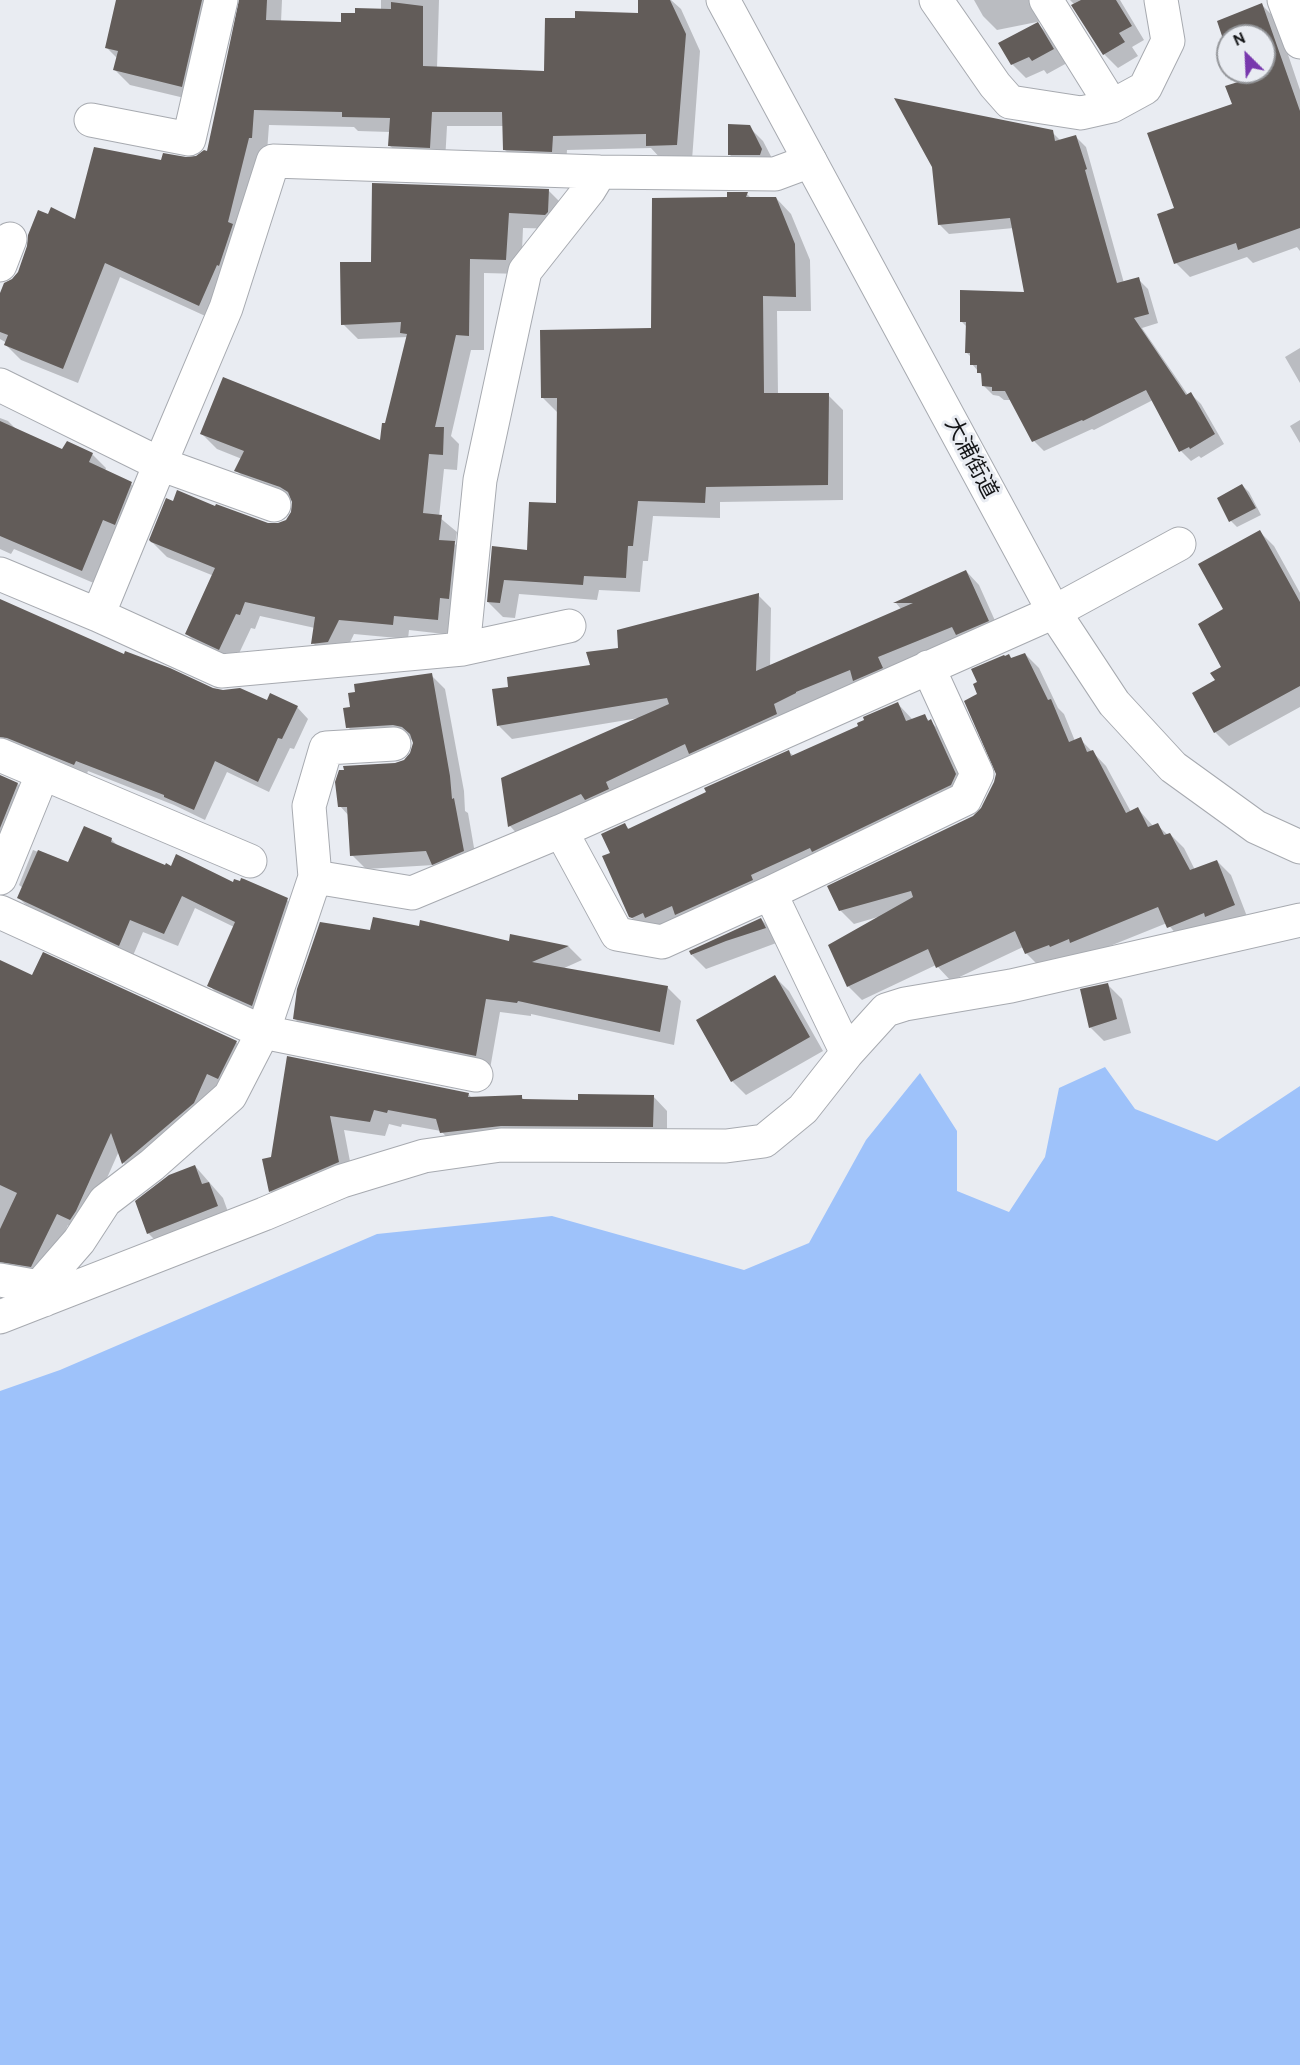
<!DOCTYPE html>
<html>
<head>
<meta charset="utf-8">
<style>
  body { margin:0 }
  #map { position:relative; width:1300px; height:2065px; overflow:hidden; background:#e9ecf2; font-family:Cabin,sans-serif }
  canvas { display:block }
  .north { position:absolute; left:1216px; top:24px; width:60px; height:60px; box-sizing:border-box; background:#e9ecf2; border:2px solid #94969a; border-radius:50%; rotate:336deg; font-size:16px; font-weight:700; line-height:24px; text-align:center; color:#141517 }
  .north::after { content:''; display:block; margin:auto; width:21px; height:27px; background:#7838ad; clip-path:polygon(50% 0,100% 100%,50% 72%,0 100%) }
</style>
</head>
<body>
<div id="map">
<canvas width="1300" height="2065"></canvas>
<div class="north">N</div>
</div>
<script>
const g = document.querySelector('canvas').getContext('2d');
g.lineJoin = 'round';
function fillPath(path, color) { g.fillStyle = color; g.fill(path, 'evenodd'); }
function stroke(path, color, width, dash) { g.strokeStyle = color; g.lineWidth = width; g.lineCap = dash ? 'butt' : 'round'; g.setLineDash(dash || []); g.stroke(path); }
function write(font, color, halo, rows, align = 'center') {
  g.font = font + ' Cabin,"Noto Sans JP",sans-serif'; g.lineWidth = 6; g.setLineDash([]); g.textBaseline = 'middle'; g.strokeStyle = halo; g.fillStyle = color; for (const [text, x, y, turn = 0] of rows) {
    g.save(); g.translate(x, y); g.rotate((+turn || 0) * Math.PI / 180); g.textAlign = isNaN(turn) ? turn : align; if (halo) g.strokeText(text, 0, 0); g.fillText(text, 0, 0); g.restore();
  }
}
fillPath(new Path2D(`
  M 1105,1067 L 1135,1109 L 1217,1141 L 1300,1086 L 1300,2065 L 0,2065 L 0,1391 L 60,1370 L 377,1234 L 552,1216 L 744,1270 L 809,1243 L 866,1140 L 920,1073 L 957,1131 L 957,1191 L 1009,1212 L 1045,1157 L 1059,1088 Z`), '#9ec2fa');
fillPath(new Path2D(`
  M 117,0 L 225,0 L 197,101 L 130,85 L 115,70 L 117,58 L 107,48 Z
  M 241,0 L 282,0 L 281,22 L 342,24 L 357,14 L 381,10 L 381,0 L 439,0 L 437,68 L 546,72 L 576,20 L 639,14 L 639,0 L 671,0 L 681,9 L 700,51 L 692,160 L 662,160 L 651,148 L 567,150 L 566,166 L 519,164 L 504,149 L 504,126 L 447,126 L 445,162 L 405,160 L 390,146 L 390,132 L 358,131 L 354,127 L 269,125 L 267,152 L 214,320 L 120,277 L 78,383 L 21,360 L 6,345 L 7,343 L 0,339 L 0,297 L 13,280 L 76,221 L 162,162 L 186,159 L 208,153 Z
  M 974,0 L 1048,0 L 1042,21 L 997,30 L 983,16 Z
  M 1070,0 L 1120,0 L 1144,40 L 1132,47 L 1138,56 L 1118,68 L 1104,54 L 1075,5 Z
  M 1262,5 L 1276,19 L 1300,90 L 1300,251 L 1297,247 L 1253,263 L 1247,257 L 1190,277 L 1176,263 L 1176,209 L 1234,105 L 1239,83 L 1236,72 L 1264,72 L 1264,36 L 1228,36 L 1228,49 L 1218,22 Z
  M 1038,24 L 1052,38 L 1067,63 L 1047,74 L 1044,70 L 1026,78 L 1012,64 L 1000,44 Z
  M 749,127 L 763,141 L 775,164 L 743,168 L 729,154 Z
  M 1052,132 L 1061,141 L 1076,137 L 1086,147 L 1124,283 L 1138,279 L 1148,289 L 1158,323 L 1142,328 L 1188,395 L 1191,394 L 1201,404 L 1224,444 L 1201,458 L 1199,456 L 1191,461 L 1181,451 L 1153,400 L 1094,430 L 1092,429 L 1044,451 L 1034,441 L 1012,400 L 1004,400 L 999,396 L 993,395 L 983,385 L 983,377 L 972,364 L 972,358 L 966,352 L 967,327 L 961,321 L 1026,293 L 1014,228 L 949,234 L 939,224 Z
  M 549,191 L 564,206 L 561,229 L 523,228 L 521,274 L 484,273 L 484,350 L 471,350 L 451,436 L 459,444 L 457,470 L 444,469 L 439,517 L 457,532 L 455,544 L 469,558 L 453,635 L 409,630 L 408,639 L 354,634 L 343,657 L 328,658 L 313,643 L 315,628 L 260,616 L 255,629 L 251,628 L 234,664 L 202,649 L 187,634 L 214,576 L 167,557 L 152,542 L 173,503 L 216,508 L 268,524 L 278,525 L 287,521 L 293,512 L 293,501 L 251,485 L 236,470 L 242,459 L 217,449 L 202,434 L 382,442 L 408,337 L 358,339 L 343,324 L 372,263 Z
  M 747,194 L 752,199 L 776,198 L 791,214 L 810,260 L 811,311 L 777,311 L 778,395 L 828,395 L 843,410 L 843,500 L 720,502 L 720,518 L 653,516 L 648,561 L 643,561 L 640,592 L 599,590 L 597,600 L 519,594 L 515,618 L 503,617 L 488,602 L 494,548 L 528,552 L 557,504 L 558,413 L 542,397 L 653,329 L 728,199 Z
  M 1300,348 L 1300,383 L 1285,357 Z
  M 0,418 L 8,421 L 17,430 L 63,451 L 92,454 L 106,468 L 105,471 L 131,484 L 145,498 L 96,584 L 14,549 L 11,554 L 0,549 Z
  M 1300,420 L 1300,443 L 1290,426 Z
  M 1242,485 L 1249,492 L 1261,515 L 1237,527 L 1231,521 Z
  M 1260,532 L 1274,546 L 1300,593 L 1300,707 L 1229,746 L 1215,732 L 1223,667 L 1225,610 Z
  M 966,571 L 979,585 L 1001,634 L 523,840 L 510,826 L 503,779 L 639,718 L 512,739 L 499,726 L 510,688 L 591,666 L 619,649 L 619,631 L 758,595 L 771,608 L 770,667 L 901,609 L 896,603 Z
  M 0,600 L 125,656 L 213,690 L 297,707 L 308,719 L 294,749 L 290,748 L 269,792 L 227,772 L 205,820 L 174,805 L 88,771 L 86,776 L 0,752 Z
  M 1025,654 L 1039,668 L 1058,708 L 1064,714 L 1075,741 L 1080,739 L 1106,766 L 1131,812 L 1138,809 L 1153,826 L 1157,825 L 1168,835 L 1170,834 L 1184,848 L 1195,870 L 1217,861 L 1231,875 L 1248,919 L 1182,941 L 1167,923 L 1085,956 L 1040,967 L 1026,953 L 1023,947 L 951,981 L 936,965 L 862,1000 L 848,986 L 878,917 L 854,924 L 840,910 L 974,817 L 983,809 L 995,783 L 997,774 L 979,694 L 1009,656 L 1012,659 Z
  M 431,675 L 445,689 L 464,791 L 465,811 L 468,813 L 477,865 L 447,878 L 434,865 L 366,869 L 352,855 L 349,816 L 340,806 L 395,764 L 405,761 L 412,754 L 414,743 L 413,740 L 408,739 L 362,741 L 348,727 Z
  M 898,704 L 913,720 L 924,716 L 945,735 L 970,789 L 764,889 L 645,931 L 630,916 L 612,853 L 625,825 L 630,830 L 789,752 L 794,756 L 860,726 Z
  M 0,777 L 18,784 L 29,796 L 0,867 Z
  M 111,839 L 118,846 L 166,867 L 234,884 L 287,900 L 301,913 L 265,1018 L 222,999 L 209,985 L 234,927 L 195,908 L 178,946 L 143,932 L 132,958 L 32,911 L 19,898 L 23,888 L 19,885 L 33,850 L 69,864 Z
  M 761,919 L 775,933 L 779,942 L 706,969 L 692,955 Z
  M 371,932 L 510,943 L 512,936 L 569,947 L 582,960 L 562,969 L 667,987 L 681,1001 L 674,1045 L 531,1014 L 531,1016 L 500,1012 L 490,1069 L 308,1032 L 294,1018 Z
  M 43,954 L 236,1042 L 248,1054 L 135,1174 L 124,1163 L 119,1151 L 87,1223 L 82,1231 L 68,1225 L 43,1277 L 0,1274 L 0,962 L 33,977 Z
  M 775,977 L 789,991 L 823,1051 L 746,1095 L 732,1081 Z
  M 1108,985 L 1122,999 L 1131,1033 L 1104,1041 L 1090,1027 Z
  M 288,1058 L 468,1094 L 472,1098 L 521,1096 L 525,1101 L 580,1102 L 653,1096 L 667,1111 L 667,1141 L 456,1147 L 441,1131 L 402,1124 L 401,1127 L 389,1124 L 385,1136 L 344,1130 L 353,1177 L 284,1205 L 270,1191 L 272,1158 Z
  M 195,1166 L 223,1198 L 231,1220 L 162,1247 L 148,1233 Z`), '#0003');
fillPath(new Path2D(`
  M 116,0 L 202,0 L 182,87 L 113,70 L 118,51 L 105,48 Z
  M 239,0 L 267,0 L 266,20 L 341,22 L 341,13 L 355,13 L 355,8 L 391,9 L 391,2 L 423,6 L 423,66 L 544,71 L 545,18 L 575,18 L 575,11 L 638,13 L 638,0 L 670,0 L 686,34 L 677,145 L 646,146 L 646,134 L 553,136 L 552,152 L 503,150 L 502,112 L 432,112 L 430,148 L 388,146 L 390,118 L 342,117 L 342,112 L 254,110 L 252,138 L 249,138 L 228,222 L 233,224 L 219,266 L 217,265 L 199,306 L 105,263 L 63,369 L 4,345 L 8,335 L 0,332 L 0,293 L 4,283 L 12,279 L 18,272 L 27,246 L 28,235 L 38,210 L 48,214 L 51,207 L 75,219 L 94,147 L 161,160 L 163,153 L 186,157 L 196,156 L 204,150 L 207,151 Z
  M 1081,0 L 1116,0 L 1132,26 L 1119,33 L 1125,42 L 1103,55 L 1071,5 Z
  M 1262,3 L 1300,111 L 1300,228 L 1238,250 L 1236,243 L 1174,264 L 1157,214 L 1174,208 L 1147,133 L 1232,104 L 1225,86 L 1238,82 L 1234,72 L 1264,72 L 1264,36 L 1228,36 L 1228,54 L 1217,21 Z
  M 1038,22 L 1054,49 L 1032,61 L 1029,57 L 1011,65 L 998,43 Z
  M 894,98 L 1053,130 L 1055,141 L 1076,135 L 1087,169 L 1085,170 L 1117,283 L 1139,277 L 1149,314 L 1134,318 L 1186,395 L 1191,392 L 1215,434 L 1190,449 L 1189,447 L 1179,452 L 1146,390 L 1083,421 L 1082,420 L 1032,442 L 1005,391 L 992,391 L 992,387 L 982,386 L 981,373 L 977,373 L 977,365 L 970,365 L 970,353 L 965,353 L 966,322 L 960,322 L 960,290 L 1024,292 L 1010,218 L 938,225 L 932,167 Z
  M 728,124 L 750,125 L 762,149 L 760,155 L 728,155 Z
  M 372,183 L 549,189 L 548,212 L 545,215 L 509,213 L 506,260 L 470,259 L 469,336 L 456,335 L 435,427 L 444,427 L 443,455 L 429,454 L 423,513 L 442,515 L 439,540 L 455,541 L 449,599 L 440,598 L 438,620 L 394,616 L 393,625 L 339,620 L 328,642 L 311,644 L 315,617 L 245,602 L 240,615 L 236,614 L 219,650 L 185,634 L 215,568 L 151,542 L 149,540 L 166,498 L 173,501 L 177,490 L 215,506 L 216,504 L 268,523 L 278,523 L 286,520 L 291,512 L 292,502 L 288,492 L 280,487 L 234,471 L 244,451 L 200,434 L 223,377 L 380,440 L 382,423 L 385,423 L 407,334 L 400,333 L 401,322 L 341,325 L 340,262 L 371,262 Z
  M 727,192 L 748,192 L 746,197 L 776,197 L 795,244 L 796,297 L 763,296 L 764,393 L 829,393 L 828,485 L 706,487 L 705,503 L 638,501 L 633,546 L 628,546 L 626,578 L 584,576 L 583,585 L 504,580 L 500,603 L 487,602 L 492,546 L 527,550 L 529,502 L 556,503 L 557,398 L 541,398 L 540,330 L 651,328 L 652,198 L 727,197 Z
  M 0,421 L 62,449 L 67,441 L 93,453 L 89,462 L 132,482 L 115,525 L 103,520 L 82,571 L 0,536 Z
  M 1242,484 L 1256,508 L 1229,522 L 1217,498 Z
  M 1260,530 L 1300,602 L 1300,686 L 1214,733 L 1192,693 L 1215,680 L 1210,673 L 1221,667 L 1198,624 L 1223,609 L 1198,564 Z
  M 966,570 L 989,621 L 956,635 L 952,627 L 878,657 L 883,668 L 853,681 L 850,670 L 796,692 L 796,693 L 774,704 L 777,714 L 689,754 L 685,744 L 606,782 L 609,789 L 585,800 L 581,794 L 508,827 L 501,778 L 669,704 L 667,698 L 497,726 L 492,689 L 508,687 L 507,677 L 590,665 L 586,652 L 618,648 L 617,630 L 759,593 L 756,671 L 913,603 L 893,603 Z
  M 0,599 L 124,654 L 125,651 L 170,668 L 213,688 L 223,690 L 240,688 L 267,700 L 270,693 L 298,706 L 282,739 L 278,738 L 258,782 L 215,761 L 194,810 L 164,797 L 164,795 L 76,761 L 74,765 L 7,738 L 0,737 Z
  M 1025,653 L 1048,700 L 1051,699 L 1069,742 L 1081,737 L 1087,752 L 1093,750 L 1126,813 L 1138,807 L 1148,827 L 1158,823 L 1164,835 L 1170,833 L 1190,870 L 1217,860 L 1235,905 L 1205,917 L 1204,913 L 1167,928 L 1158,907 L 1070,943 L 1069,939 L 1050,947 L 1049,945 L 1025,954 L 1015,931 L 936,968 L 928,949 L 847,987 L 828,945 L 913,897 L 911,891 L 839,911 L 827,886 L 973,816 L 981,808 L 994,782 L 996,774 L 964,701 L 977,694 L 973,684 L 977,682 L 971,669 L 1004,655 L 1005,656 L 1009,654 L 1011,658 Z
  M 432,673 L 450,776 L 452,799 L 454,798 L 464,851 L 432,865 L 426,851 L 350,856 L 347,807 L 338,807 L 335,782 L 339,770 L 344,770 L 343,766 L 395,763 L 404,760 L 410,753 L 413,743 L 410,734 L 402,727 L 393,725 L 346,728 L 343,708 L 350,707 L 348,693 L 355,692 L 354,684 Z
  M 898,702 L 906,721 L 925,714 L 928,721 L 931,719 L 956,774 L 951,785 L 812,852 L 810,848 L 751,875 L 753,880 L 675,915 L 672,906 L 645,918 L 643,913 L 632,918 L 629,917 L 602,856 L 610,853 L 601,834 L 625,823 L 628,829 L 706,792 L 704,788 L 789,750 L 791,756 L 858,726 L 857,723 L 864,720 L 863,717 Z
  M 0,775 L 18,783 L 0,828 Z
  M 84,826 L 112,838 L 111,842 L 165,865 L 166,863 L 171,866 L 176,854 L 233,882 L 234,879 L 240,881 L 241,878 L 244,879 L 288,898 L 252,1006 L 207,986 L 235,922 L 182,896 L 164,934 L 130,920 L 119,946 L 17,898 L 38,850 L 68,862 Z
  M 373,917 L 419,926 L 420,920 L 509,941 L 510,934 L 569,946 L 532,962 L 668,986 L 660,1032 L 518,1001 L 517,1003 L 486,999 L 476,1056 L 293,1019 L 297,989 L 320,922 L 370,930 Z
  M 761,918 L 766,928 L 726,941 L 691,955 L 689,951 Z
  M 43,952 L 237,1041 L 218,1079 L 207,1074 L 194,1103 L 122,1164 L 111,1133 L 76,1211 L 70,1220 L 57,1214 L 31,1267 L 0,1262 L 0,1229 L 17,1193 L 0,1185 L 0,960 L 32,975 Z
  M 775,975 L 810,1037 L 731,1082 L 696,1020 Z
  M 1108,983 L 1117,1019 L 1089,1028 L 1080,989 Z
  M 287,1056 L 469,1093 L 468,1097 L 522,1095 L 522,1099 L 578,1100 L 578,1094 L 654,1095 L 653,1127 L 501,1126 L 440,1133 L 436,1119 L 388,1110 L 387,1113 L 374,1110 L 370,1122 L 330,1116 L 339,1162 L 269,1192 L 262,1159 L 271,1157 Z
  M 195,1165 L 202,1184 L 209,1182 L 218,1206 L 147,1234 L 135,1201 L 169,1175 Z`), '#625c59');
const minor = new Path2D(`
  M 936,0 L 995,85 L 1010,102 L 1081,113 L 1112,106 L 1145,88 L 1168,41 L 1161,0
  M 1046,0 L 1112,106
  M 1284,0 L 1300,42
  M 91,120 L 189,139 L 221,0
  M 0,265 L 10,239
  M 0,385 L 160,464 L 274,505
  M 0,574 L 98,615 L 221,671 L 463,649
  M 98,615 L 160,464 L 226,308 L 273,161 L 600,172 L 775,174 L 810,161
  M 569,626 L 463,649 L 480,480 L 525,271 L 589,190 L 600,172
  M 0,755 L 250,861
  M 561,831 L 1054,612 L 1179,544
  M 315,877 L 412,893 L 561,831 L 617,934 L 662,942 L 770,893
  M 0,878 L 42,775
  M 0,912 L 263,1032 L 476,1075
  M 847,1053 L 770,893 L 965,799 L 977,774 L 928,667
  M 0,1280 L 39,1287 L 44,1300
  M 39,1287 L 79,1241 L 105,1201 L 152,1165 L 230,1096 L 263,1032 L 315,877 L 309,806 L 326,748 L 394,744
  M 0,1317 L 264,1214 L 342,1181 L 424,1156 L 501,1145 L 726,1146 L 764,1141 L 803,1109 L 847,1053 L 886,1010 L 905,1004 L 1011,986 L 1300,920`);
const tertiary = new Path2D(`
  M 723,0 L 1054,612 L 1114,703 L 1173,767 L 1256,827 L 1300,847`);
stroke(minor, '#a7aab0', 35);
stroke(tertiary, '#a7aab0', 35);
stroke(minor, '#fff', 33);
stroke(tertiary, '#fff', 33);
write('22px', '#141517', '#e9ecf2', [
  ["大浦街道",971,458,62]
]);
</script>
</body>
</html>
